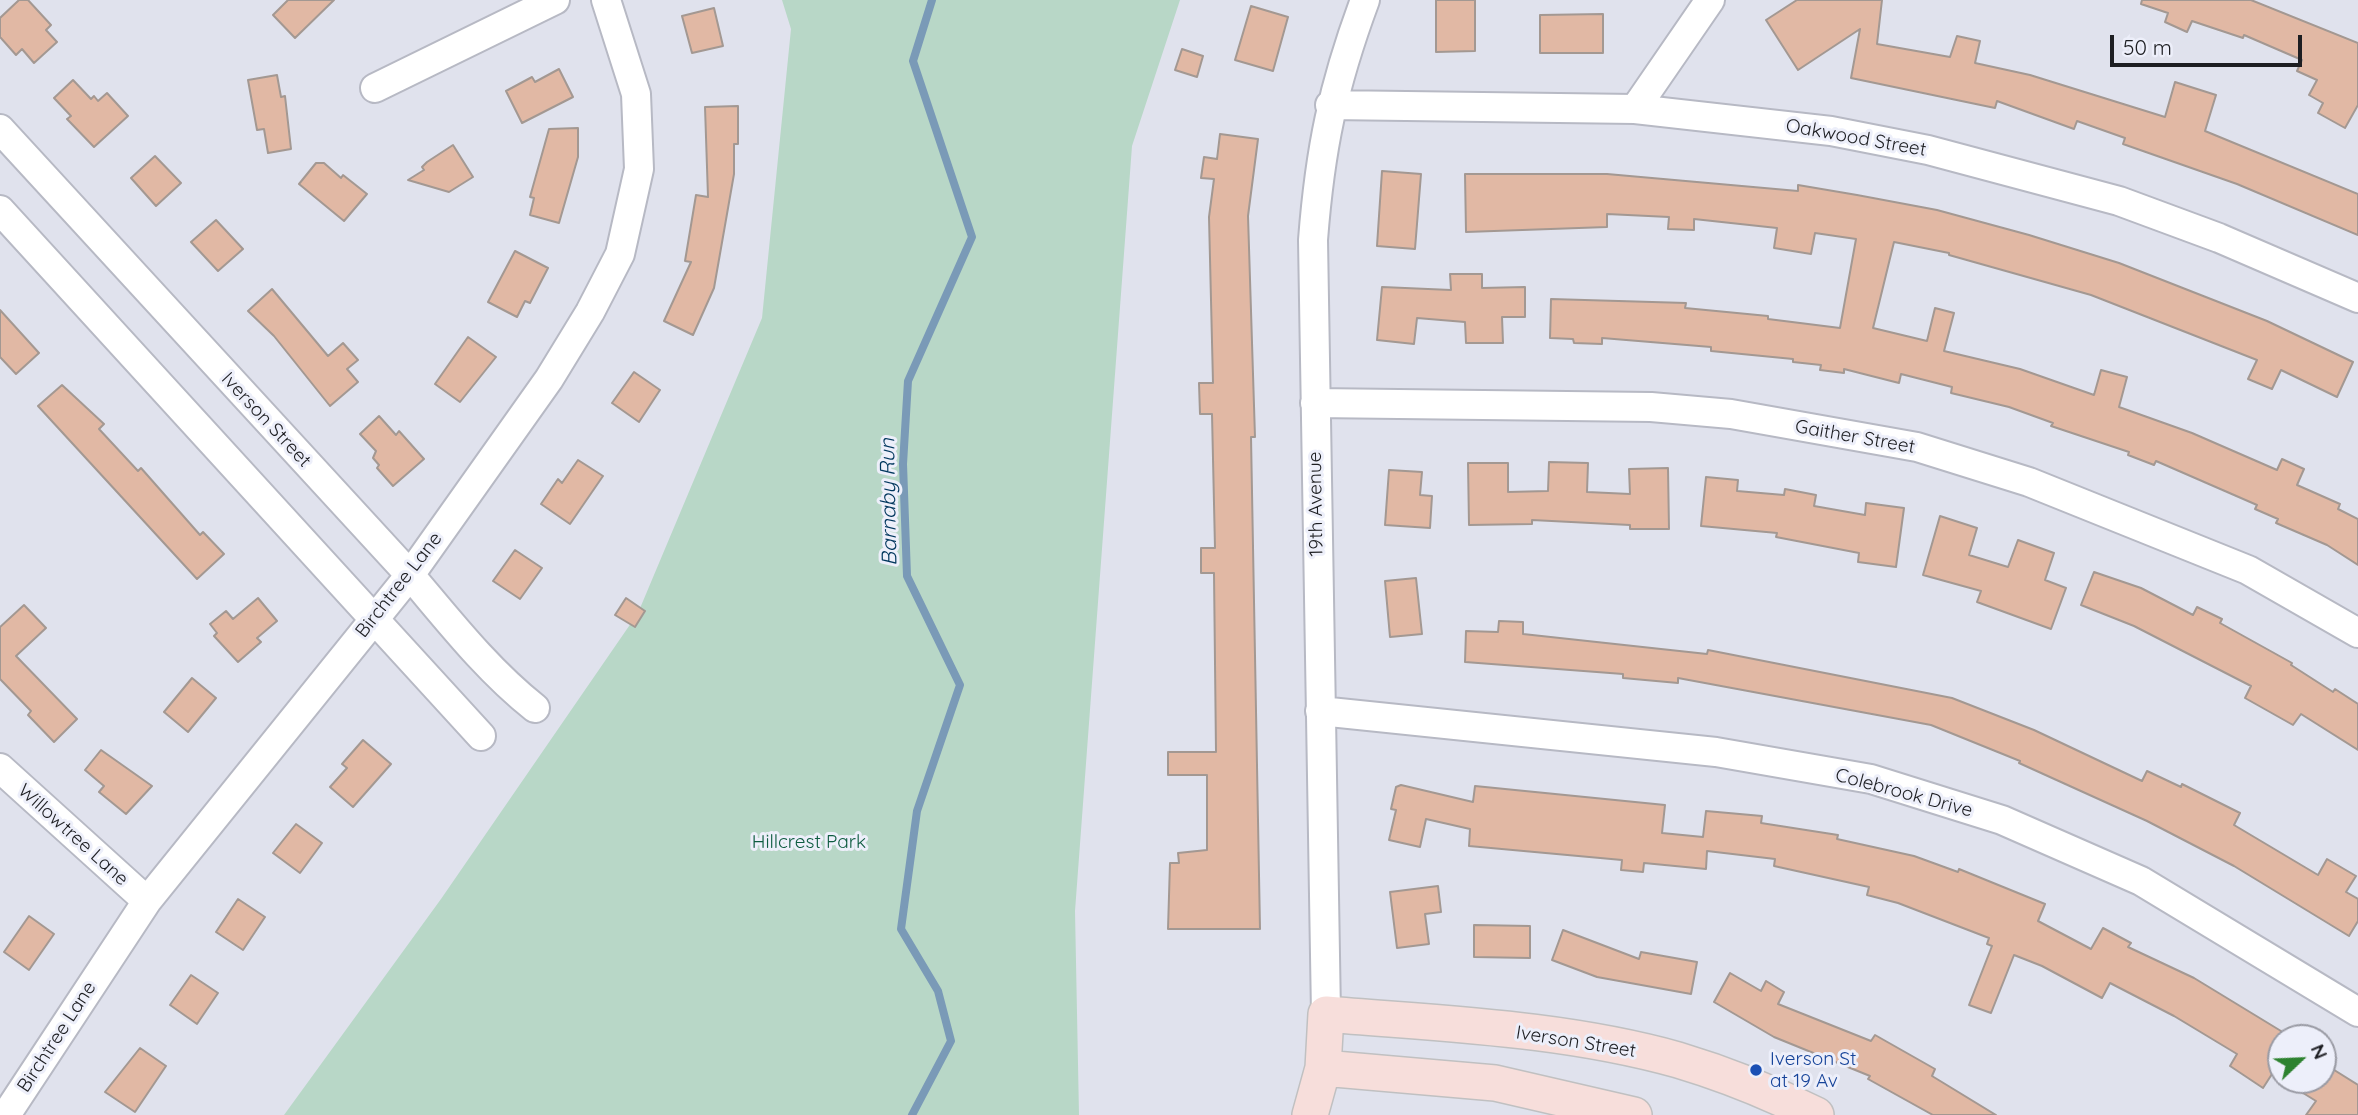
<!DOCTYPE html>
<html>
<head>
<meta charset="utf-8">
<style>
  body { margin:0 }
  #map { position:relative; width:2358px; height:1115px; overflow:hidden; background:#e0e2ed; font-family:Quicksand,sans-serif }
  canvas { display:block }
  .north { position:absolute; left:2267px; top:1024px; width:70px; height:70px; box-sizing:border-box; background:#edeffa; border:2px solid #9a9ba4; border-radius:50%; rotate:67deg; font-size:19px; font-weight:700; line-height:28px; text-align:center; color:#1d1e22 }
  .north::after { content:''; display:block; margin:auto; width:24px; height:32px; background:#2d822f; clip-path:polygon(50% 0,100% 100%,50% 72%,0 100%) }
  .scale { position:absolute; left:2110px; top:35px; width:192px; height:32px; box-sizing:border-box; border:4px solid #1d1e22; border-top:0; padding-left:9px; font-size:21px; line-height:24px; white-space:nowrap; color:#1d1e22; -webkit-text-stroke:5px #edeffa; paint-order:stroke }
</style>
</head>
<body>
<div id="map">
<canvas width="2358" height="1115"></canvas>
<div class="north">N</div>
<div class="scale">50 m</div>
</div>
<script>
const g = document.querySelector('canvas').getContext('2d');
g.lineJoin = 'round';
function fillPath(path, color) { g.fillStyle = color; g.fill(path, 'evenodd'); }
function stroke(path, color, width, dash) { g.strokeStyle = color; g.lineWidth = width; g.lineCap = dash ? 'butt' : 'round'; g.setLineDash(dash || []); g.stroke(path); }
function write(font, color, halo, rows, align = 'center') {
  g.font = font + ' Quicksand,sans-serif'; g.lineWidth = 6; g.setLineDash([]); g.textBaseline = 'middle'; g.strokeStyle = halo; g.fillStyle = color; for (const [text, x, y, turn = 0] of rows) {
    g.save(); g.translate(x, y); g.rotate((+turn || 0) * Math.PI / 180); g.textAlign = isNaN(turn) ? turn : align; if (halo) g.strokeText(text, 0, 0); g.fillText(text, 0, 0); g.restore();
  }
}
fillPath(new Path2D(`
  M 782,0 L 1180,0 L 1132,146 L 1075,911 L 1079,1115 L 284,1115 L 441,899 L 638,613 L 762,318 L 791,29 Z`), '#b8d7c7');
stroke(new Path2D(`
  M 912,1115 L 951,1041 L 938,991 L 901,929 L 917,811 L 960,685 L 907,576 L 903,464 L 908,381 L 972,237 L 913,61 L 932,0`), '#7a9ab7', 8);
const building = new Path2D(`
  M 19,0 L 28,0 L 51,25 L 46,30 L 57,42 L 34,63 L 22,49 L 16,55 L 0,37 L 0,18 Z
  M 288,0 L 334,0 L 295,38 L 273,15 Z
  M 1436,0 L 1475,0 L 1475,51 L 1436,52 Z
  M 1797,0 L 1882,0 L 1877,44 L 1950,57 L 1957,36 L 1980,41 L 1975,63 L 2030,75 L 2165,117 L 2175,82 L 2216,95 L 2205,131 L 2358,194 L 2358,235 L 2237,184 L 2123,144 L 2125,138 L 2077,121 L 2074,129 L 1997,101 L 1995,108 L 1851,78 L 1860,29 L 1798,70 L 1766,20 Z
  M 2142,0 L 2251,0 L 2358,43 L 2358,105 L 2345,128 L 2318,113 L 2323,103 L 2309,95 L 2317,80 L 2297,71 L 2302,60 L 2244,35 L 2243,38 L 2192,21 L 2187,32 L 2165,22 L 2168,13 L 2141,4 Z
  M 1251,6 L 1288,17 L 1273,71 L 1235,60 Z
  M 714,8 L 723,46 L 692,53 L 682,16 Z
  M 1603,14 L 1603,53 L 1540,53 L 1540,15 Z
  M 1182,49 L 1203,56 L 1197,77 L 1175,70 Z
  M 559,69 L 573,97 L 522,123 L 506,91 L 532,77 L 535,82 Z
  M 277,75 L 281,97 L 285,96 L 291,149 L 268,153 L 264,129 L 257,130 L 248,80 Z
  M 73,80 L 91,99 L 94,96 L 98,101 L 107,93 L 128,116 L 94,147 L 67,119 L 71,116 L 54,98 Z
  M 738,106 L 738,144 L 734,144 L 734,174 L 714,288 L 693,335 L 664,321 L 691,262 L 685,261 L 696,195 L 708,197 L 705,107 Z
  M 578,128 L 578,157 L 559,223 L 530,215 L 534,198 L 530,197 L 549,129 Z
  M 1220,134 L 1258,139 L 1248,216 L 1255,437 L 1251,437 L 1260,929 L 1168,929 L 1170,863 L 1179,863 L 1178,853 L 1207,850 L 1207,775 L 1168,775 L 1168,752 L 1216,752 L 1214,573 L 1201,573 L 1201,548 L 1215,548 L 1212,414 L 1200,414 L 1199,383 L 1213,383 L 1209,217 L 1214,179 L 1201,178 L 1204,157 L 1217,159 Z
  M 453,145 L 473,177 L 449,192 L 408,180 L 424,170 L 422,167 L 427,162 Z
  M 155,156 L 181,183 L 156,206 L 131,178 Z
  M 316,163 L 324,163 L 341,178 L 343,175 L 367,194 L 344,221 L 299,184 Z
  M 1382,171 L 1421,174 L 1415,249 L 1377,246 Z
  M 1465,174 L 1607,174 L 1798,191 L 1798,185 L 1857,195 L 1937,210 L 2029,235 L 2119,263 L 2267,321 L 2353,362 L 2337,397 L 2281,370 L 2272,389 L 2248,379 L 2257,360 L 2091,295 L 1949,255 L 1949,253 L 1894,242 L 1873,328 L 1927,341 L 1935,308 L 1954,313 L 1944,351 L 2020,369 L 2094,395 L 2101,370 L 2127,377 L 2119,407 L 2192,433 L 2277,470 L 2282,459 L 2304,469 L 2297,485 L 2340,504 L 2338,509 L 2358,519 L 2358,565 L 2327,545 L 2276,523 L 2278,519 L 2255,509 L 2257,505 L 2156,461 L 2154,465 L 2128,455 L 2129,452 L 2051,426 L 2053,423 L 2009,407 L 1951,393 L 1952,387 L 1901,374 L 1899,383 L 1844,369 L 1844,373 L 1820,370 L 1821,365 L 1793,362 L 1793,359 L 1711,351 L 1711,347 L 1602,338 L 1602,344 L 1574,343 L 1573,339 L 1550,338 L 1551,299 L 1686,303 L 1685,308 L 1768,316 L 1768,319 L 1840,328 L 1856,239 L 1815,233 L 1811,254 L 1774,248 L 1777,228 L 1694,219 L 1694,230 L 1668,229 L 1669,217 L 1607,214 L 1607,227 L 1466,232 Z
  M 216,220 L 243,249 L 218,271 L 191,242 Z
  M 515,251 L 548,268 L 530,303 L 525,301 L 517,317 L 488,302 Z
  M 1450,274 L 1482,274 L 1482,288 L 1525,287 L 1525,317 L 1502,317 L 1503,343 L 1466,343 L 1465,322 L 1417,318 L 1414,344 L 1377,340 L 1382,287 L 1451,290 Z
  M 272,289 L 328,356 L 343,343 L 358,360 L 347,369 L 358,382 L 330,406 L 274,336 L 248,311 Z
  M 0,310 L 39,353 L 16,374 L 0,357 Z
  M 468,337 L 496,357 L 460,402 L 435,384 Z
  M 634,372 L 660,390 L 639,422 L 612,403 Z
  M 62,385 L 104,424 L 99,429 L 138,471 L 141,468 L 200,535 L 203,532 L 224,554 L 197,579 L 38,406 Z
  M 379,416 L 396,435 L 399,431 L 424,459 L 393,486 L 377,468 L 379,465 L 373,458 L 376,451 L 360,434 Z
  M 578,460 L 603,476 L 570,524 L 541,504 L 558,479 L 562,483 Z
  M 1549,462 L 1588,463 L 1587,492 L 1630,494 L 1629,469 L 1668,468 L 1669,529 L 1630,529 L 1630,525 L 1532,520 L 1532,524 L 1469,525 L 1468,463 L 1508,463 L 1508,492 L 1548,491 Z
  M 1389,470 L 1422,472 L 1420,495 L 1432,496 L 1430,528 L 1385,525 Z
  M 1706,477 L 1738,480 L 1737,491 L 1784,495 L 1785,489 L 1816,495 L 1814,506 L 1865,515 L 1866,503 L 1904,508 L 1896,567 L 1858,562 L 1859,553 L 1776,537 L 1777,533 L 1701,526 Z
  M 1940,516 L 1977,528 L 1969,555 L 2008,567 L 2018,540 L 2054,553 L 2045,580 L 2066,588 L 2051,629 L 1977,602 L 1981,591 L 1923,575 Z
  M 515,550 L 542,568 L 520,599 L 493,581 Z
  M 2094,572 L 2141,588 L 2193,615 L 2197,607 L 2222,619 L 2220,623 L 2292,663 L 2291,665 L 2333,692 L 2335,689 L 2358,704 L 2358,750 L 2301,714 L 2293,725 L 2245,698 L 2251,686 L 2134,626 L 2081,605 Z
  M 1416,578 L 1422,634 L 1390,637 L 1385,581 Z
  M 258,598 L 277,621 L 257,638 L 261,642 L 238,662 L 214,636 L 217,633 L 210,624 L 226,611 L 233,619 Z
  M 626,598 L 645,611 L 635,627 L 615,615 Z
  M 24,605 L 46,628 L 16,656 L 77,719 L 54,742 L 28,715 L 31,711 L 0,679 L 0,627 Z
  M 1499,621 L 1523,622 L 1523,634 L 1707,654 L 1708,650 L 1952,698 L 2034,730 L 2142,781 L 2147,771 L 2181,787 L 2182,784 L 2240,813 L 2234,825 L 2318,875 L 2327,859 L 2356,876 L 2346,892 L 2358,899 L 2358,921 L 2349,936 L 2234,866 L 2147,821 L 2019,763 L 2020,761 L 1931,725 L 1678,678 L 1678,683 L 1623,678 L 1623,674 L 1465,662 L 1466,631 L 1498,632 Z
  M 192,678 L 216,698 L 188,732 L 164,712 Z
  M 363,740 L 391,764 L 353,807 L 330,787 L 347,768 L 342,764 Z
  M 101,750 L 152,786 L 126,814 L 99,792 L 104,786 L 85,770 Z
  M 1401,785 L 1473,802 L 1475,786 L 1665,805 L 1662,833 L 1703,837 L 1706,811 L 1762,816 L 1761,823 L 1838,835 L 1837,839 L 1914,856 L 1958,872 L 1959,869 L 2045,904 L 2038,921 L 2091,949 L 2103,928 L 2131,943 L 2128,947 L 2194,978 L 2281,1031 L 2281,1079 L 2272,1074 L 2263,1088 L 2230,1066 L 2237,1054 L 2174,1016 L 2110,983 L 2102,998 L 2042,966 L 2014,955 L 1991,1013 L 1969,1005 L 1992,946 L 1987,944 L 1989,938 L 1898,903 L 1867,895 L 1869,887 L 1774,866 L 1775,859 L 1707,851 L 1706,869 L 1644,863 L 1643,872 L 1621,870 L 1622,860 L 1469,846 L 1470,829 L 1426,819 L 1420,847 L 1389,840 L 1396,810 L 1391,809 L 1396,787 Z
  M 296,824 L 322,843 L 300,873 L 273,853 Z
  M 1438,886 L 1441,912 L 1425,914 L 1429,944 L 1397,948 L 1390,892 Z
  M 238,899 L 265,917 L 243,950 L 216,932 Z
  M 29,916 L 54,934 L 29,970 L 4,952 Z
  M 1474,925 L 1530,926 L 1530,958 L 1474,957 Z
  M 1563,930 L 1639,959 L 1641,952 L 1697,962 L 1691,994 L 1597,977 L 1552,960 Z
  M 1730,973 L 1761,991 L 1766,981 L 1784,992 L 1778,1004 L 1871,1041 L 1875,1035 L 1935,1069 L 1932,1076 L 1996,1115 L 1933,1115 L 1868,1079 L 1870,1076 L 1774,1037 L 1714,1002 Z
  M 191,975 L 218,993 L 197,1024 L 170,1005 Z
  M 140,1048 L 166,1066 L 135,1112 L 105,1092 Z
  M 2323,1063 L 2358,1085 L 2358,1115 L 2306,1115 L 2316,1101 L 2282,1080 L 2323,1080 Z`);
fillPath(building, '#e1b8a4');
stroke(building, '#a39892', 2);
const minor = new Path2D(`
  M 375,88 L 555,0
  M 1330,105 L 1635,109 L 1831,131 L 1928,150 L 2119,201 L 2219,238 L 2358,298
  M 1635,109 L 1710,0
  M 0,129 L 410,575 C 449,621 487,670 535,708
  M 0,210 L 481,736
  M 1315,403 L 1651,407 L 1731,414 L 1917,447 L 2029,482 L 2248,570 L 2358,633
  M 1320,711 L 1716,752 L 1871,779 L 2002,820 L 2141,881 L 2358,1012
  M 0,768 L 147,901
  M 1326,1014 L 1313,240 C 1320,149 1333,86 1365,0
  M 6,1115 L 147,901 L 410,575 L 549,379 L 590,312 L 620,254 L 639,169 L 636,94 L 606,0`);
const major = new Path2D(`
  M 1323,1068 L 1495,1083 L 1634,1115
  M 1310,1115 L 1323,1068 L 1326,1014 C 1443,1024 1564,1028 1678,1060 C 1725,1074 1772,1093 1816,1115`);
stroke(minor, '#b7b9c4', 32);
stroke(major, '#c0c0c1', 38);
stroke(minor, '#fff', 28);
stroke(major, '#f7dedb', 35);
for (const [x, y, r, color] of [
  [1756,1070,7,"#1a4fb4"]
]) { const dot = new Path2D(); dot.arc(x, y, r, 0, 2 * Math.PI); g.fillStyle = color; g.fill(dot); stroke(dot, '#edeffa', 2.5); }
write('19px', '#1d1e22', '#edeffa', [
  ["Oakwood Street",1856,138,10],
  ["Iverson Street",266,420,47],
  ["Gaither Street",1855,437,10],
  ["19th Avenue",1316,504,-91],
  ["Birchtree Lane",399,585,-52],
  ["Colebrook Drive",1904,793,15],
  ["Willowtree Lane",73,835,42],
  ["Birchtree Lane",57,1037,-57],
  ["Iverson Street",1576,1042,9]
]);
write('19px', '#0e5c40', '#edeffa', [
  ["Hillcrest Park",809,842]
]);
write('19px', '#164399', '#edeffa', [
  ["Iverson St",1770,1059],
  ["at 19 Av",1770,1081]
], 'left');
write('italic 21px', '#00375d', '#edeffa', [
  ["Barnaby Run",889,502,-91]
]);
</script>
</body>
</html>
